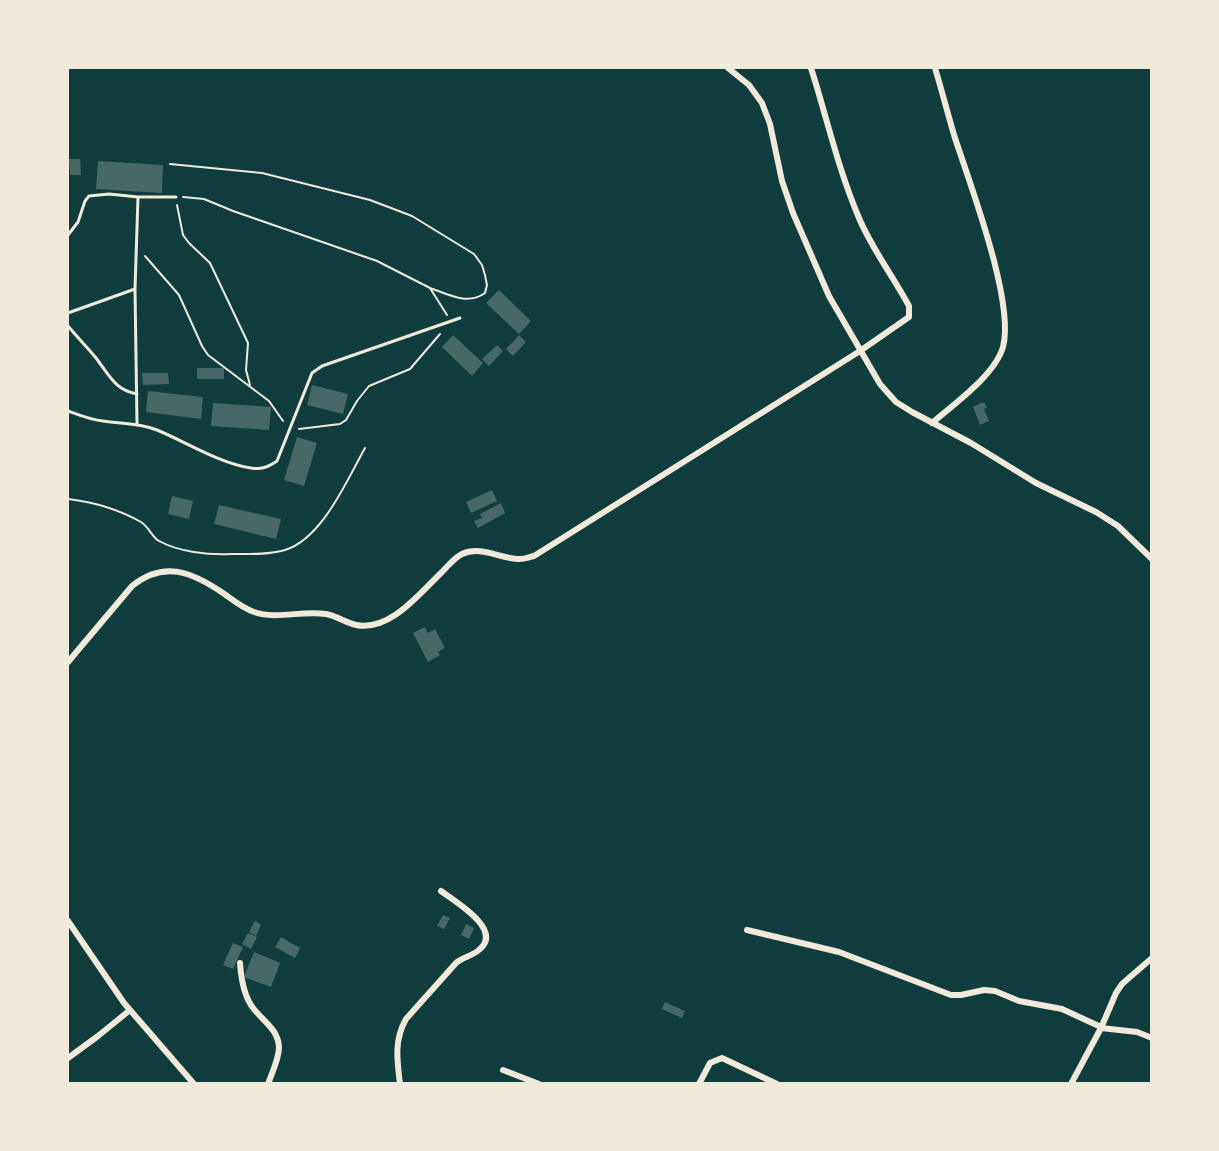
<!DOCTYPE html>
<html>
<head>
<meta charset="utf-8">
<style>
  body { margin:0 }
  #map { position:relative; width:1219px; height:1151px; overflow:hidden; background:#0f3d3e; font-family:Inter,sans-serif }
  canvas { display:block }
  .frame { position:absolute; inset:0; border:69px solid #f1e9da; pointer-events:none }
</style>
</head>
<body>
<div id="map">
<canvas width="1219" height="1151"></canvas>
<div class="frame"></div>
</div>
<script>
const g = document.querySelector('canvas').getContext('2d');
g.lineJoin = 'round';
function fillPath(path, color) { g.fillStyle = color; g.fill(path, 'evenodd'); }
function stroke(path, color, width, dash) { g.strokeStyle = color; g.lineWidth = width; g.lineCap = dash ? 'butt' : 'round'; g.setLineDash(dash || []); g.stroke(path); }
fillPath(new Path2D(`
  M 69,159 L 80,159 L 81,175 L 70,175 Z
  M 98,161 L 163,165 L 162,193 L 96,189 Z
  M 499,290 L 531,321 L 519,334 L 486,303 Z
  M 453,335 L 483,363 L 472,376 L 442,347 Z
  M 519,335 L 526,342 L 513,356 L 506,349 Z
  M 497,345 L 503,351 L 489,366 L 482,359 Z
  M 197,368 L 224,368 L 224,379 L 197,379 Z
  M 142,373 L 168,373 L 169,384 L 143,385 Z
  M 312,385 L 348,394 L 343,414 L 307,405 Z
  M 148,391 L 203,397 L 201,419 L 146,412 Z
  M 213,403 L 271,407 L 269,430 L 211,426 Z
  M 981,403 L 985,403 L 987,408 L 984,409 L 989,421 L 980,425 L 973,407 Z
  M 297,437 L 317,443 L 304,486 L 284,480 Z
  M 492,490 L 497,501 L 471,513 L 466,502 Z
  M 172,496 L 193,501 L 189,519 L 168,514 Z
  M 501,503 L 505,513 L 478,528 L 474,521 L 482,518 L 480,514 Z
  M 219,505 L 281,519 L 276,539 L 214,524 Z
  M 425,627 L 428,633 L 435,629 L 445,648 L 438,652 L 440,655 L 428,662 L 413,633 Z
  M 443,915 L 450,918 L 444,929 L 437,926 Z
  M 255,921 L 261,925 L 256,936 L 249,932 Z
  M 466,924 L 474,928 L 469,939 L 461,935 Z
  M 248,933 L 257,937 L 251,949 L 242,944 Z
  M 281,937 L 300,948 L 295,958 L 275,947 Z
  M 233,943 L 243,947 L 233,969 L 223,965 Z
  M 254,952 L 280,963 L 271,987 L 244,977 Z
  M 665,1002 L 685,1011 L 682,1018 L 662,1009 Z`), '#486865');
stroke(new Path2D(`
  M 170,164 L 262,173 L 370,200 L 412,216 L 474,254 L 482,265 L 485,275 L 487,285 L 485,293 C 467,306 448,294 430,288
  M 183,197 L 204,199 L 233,211 L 377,261 L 430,288 L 447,315
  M 177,205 L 183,235 L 189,243 L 210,263 L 248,343 L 246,370 L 250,385
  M 145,256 L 179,295 L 202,346 L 208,355 L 269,401 L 283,421
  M 299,429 L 340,424 L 346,420 L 357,401 L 369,386 L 410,369 L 440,334
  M 68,499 C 93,502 118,509 141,522 C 149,527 152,537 159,541 C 179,552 208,555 231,554 C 248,554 268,555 285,550 C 322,539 347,480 365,448`), '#f1e9da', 2);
stroke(new Path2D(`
  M 68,235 L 78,222 L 85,201 L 89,196 L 109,194 L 138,197 L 176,197
  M 68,313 L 135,289
  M 68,326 C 77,337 87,347 96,358 C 109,375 115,390 137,394
  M 68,411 C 79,415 91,420 103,421 C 122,424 139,423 157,430 C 186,442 221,464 251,468 C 261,470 268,467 277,461 L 312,373 L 322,366 L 460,318
  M 137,424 L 135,289 L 138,197`), '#f1e9da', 3);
stroke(new Path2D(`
  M 728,68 L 749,85 L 762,103 L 770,124 L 782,181 L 793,213 L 829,296 L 880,384 L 896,402 L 912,412 L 971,443 L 1036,483 L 1096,512 L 1118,526 L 1152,559
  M 932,423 C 954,404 995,375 1003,347 C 1015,302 970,184 955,138 C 948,115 942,91 935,68
  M 68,662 L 132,586 C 164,560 192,572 223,593 C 233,600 242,608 254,612 C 277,620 302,610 326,614 C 337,616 346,623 356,625 C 390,632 420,593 442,572 C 448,566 454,558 462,554 C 482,545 502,560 520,559 C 525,559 529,557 534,556 L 860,351 L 909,317 L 909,306 C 893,276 872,249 859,218 C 838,169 827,118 811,68
  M 68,921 L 124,1003 L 194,1084
  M 747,930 L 839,952 L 951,995 L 961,995 L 984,990 L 995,991 L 1019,1001 L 1062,1009 L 1101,1027
  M 240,963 C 241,978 244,996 253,1008 C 263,1021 278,1029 279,1047 C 279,1059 272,1073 268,1084
  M 1101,1028 L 1137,1032 L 1152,1038
  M 68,1058 L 98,1036 L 130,1010
  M 503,1070 L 539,1084
  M 400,1084 C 397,1060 394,1040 406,1019 L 456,963 C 463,957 473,956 480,949 C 503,929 454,901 441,891
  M 699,1084 L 710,1063 L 722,1058 L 777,1084
  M 1071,1084 L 1101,1028 L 1116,993 L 1122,984 L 1152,958`), '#f1e9da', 6);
</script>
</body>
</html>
